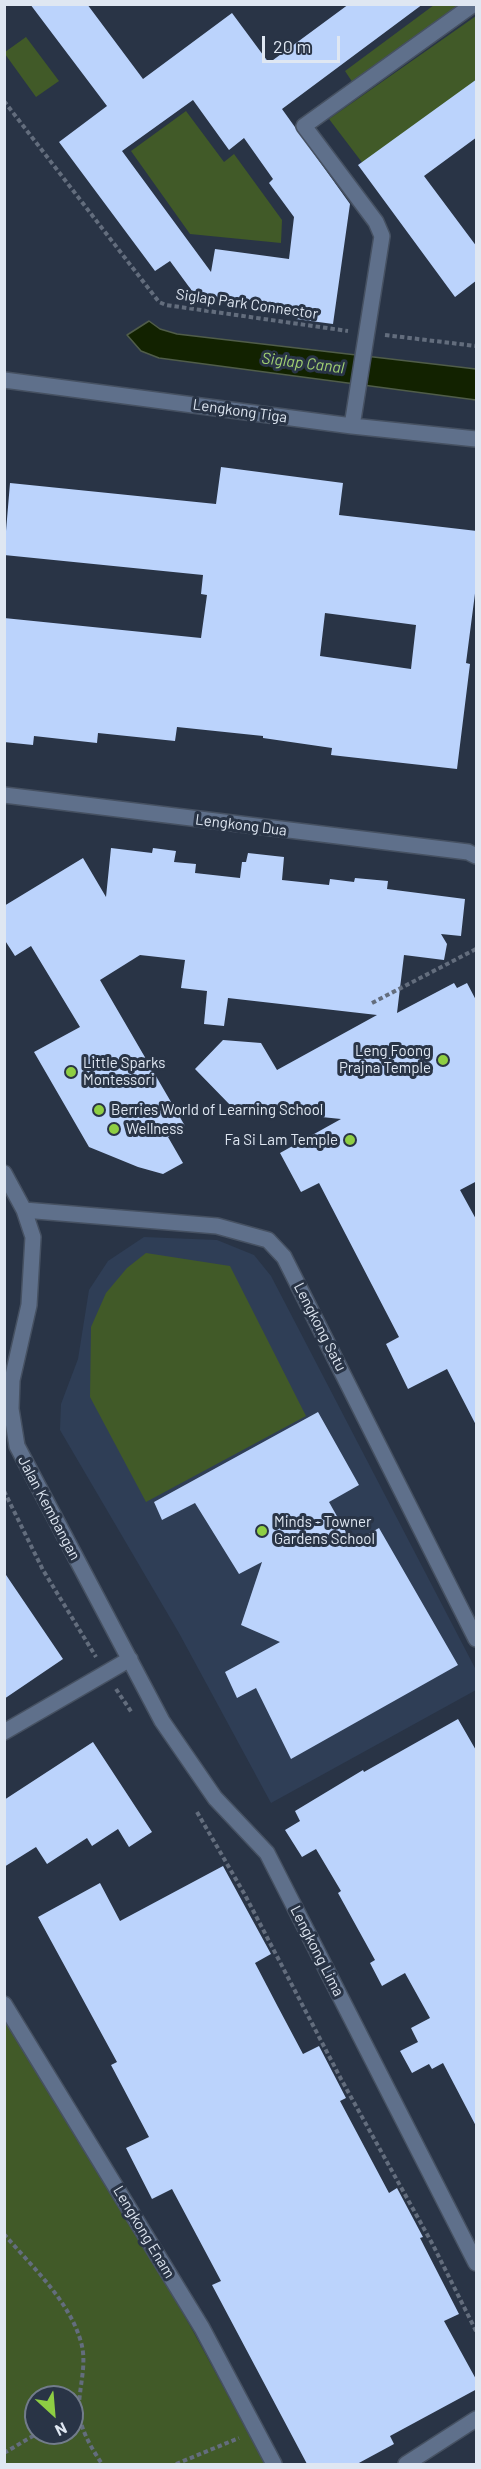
<!DOCTYPE html>
<html>
<head>
<meta charset="utf-8">
<style>
  body { margin:0 }
  #map { position:relative; width:481px; height:2469px; overflow:hidden; background:#293446; font-family:Barlow,sans-serif }
  canvas { display:block }
  .frame { position:absolute; inset:0; border:6px solid #dfe7f2; pointer-events:none }
  .north { position:absolute; left:24px; top:2385px; width:60px; height:60px; box-sizing:border-box; background:#293446; border:2px solid #727c8b; border-radius:50%; rotate:154deg; font-size:16px; font-weight:700; line-height:24px; text-align:center; color:#dfe7f2 }
  .north::after { content:''; display:block; margin:auto; width:21px; height:27px; background:#8ece43; clip-path:polygon(50% 0,100% 100%,50% 72%,0 100%) }
  .scale { position:absolute; left:262px; top:36px; width:78px; height:27px; box-sizing:border-box; border:3px solid #dfe7f2; border-top:0; padding-left:8px; font-size:18px; line-height:21px; white-space:nowrap; color:#dfe7f2; -webkit-text-stroke:4px #293446; paint-order:stroke }
</style>
</head>
<body>
<div id="map">
<canvas width="481" height="2469"></canvas>
<div class="frame"></div>
<div class="north">N</div>
<div class="scale">20 m</div>
</div>
<script>
const g = document.querySelector('canvas').getContext('2d');
g.lineJoin = 'round';
function fillPath(path, color) { g.fillStyle = color; g.fill(path, 'evenodd'); }
function stroke(path, color, width, dash) { g.strokeStyle = color; g.lineWidth = width; g.lineCap = dash ? 'butt' : 'round'; g.setLineDash(dash || []); g.stroke(path); }
function write(font, color, halo, rows, align = 'center') {
  g.font = font + ' Barlow,sans-serif'; g.lineWidth = 6; g.setLineDash([]); g.textBaseline = 'middle'; g.strokeStyle = halo; g.fillStyle = color; for (const [text, x, y, turn = 0] of rows) {
    g.save(); g.translate(x, y); g.rotate((+turn || 0) * Math.PI / 180); g.textAlign = isNaN(turn) ? turn : align; if (halo) g.strokeText(text, 0, 0); g.fillText(text, 0, 0); g.restore();
  }
}
fillPath(new Path2D(`
  M 144,1237 L 217,1240 L 254,1255 L 271,1276 L 476,1670 L 476,1690 L 271,1803 L 179,1633 L 60,1430 L 61,1404 L 78,1359 L 89,1290 L 108,1261 Z`), '#2f3e56');
fillPath(new Path2D(`
  M 434,5 L 462,5 L 353,83 L 345,71 Z
  M 476,16 L 476,82 L 364,165 L 329,119 Z
  M 26,37 L 59,81 L 36,97 L 5,54 L 5,52 Z
  M 186,111 L 224,162 L 234,154 L 282,220 L 281,243 L 190,234 L 131,151 Z
  M 146,1253 L 230,1266 L 306,1416 L 146,1502 L 90,1397 L 91,1327 L 106,1293 L 127,1268 Z
  M 4,2000 L 193,2331 L 265,2464 L 5,2464 ZM 36,2397 L 72,2397 L 72,2433 L 36,2433 Z`), '#415a28');
const water = new Path2D(`
  M 149,321 L 160,329 L 177,334 L 476,369 L 476,400 L 159,358 L 141,351 L 127,335 Z`);
fillPath(water, '#122200');
stroke(water, '#505d49', 1.5);
fillPath(new Path2D(`
  M 30,4 L 87,4 L 143,79 L 232,13 L 269,63 L 349,4 L 423,4 L 282,109 L 350,204 L 333,324 L 296,319 L 298,309 L 195,295 L 170,261 L 155,271 L 59,142 L 107,106 ZM 193,100 L 229,150 L 244,138 L 273,179 L 269,183 L 294,217 L 289,259 L 215,249 L 211,272 L 122,151 Z
  M 477,79 L 477,137 L 424,176 L 477,247 L 477,280 L 455,297 L 358,165 Z
  M 221,467 L 343,483 L 339,515 L 477,531 L 477,578 L 466,663 L 470,664 L 457,769 L 331,755 L 332,748 L 263,738 L 263,736 L 177,727 L 175,741 L 98,733 L 97,743 L 34,736 L 33,745 L 4,742 L 4,618 L 201,638 L 207,595 L 201,594 L 203,575 L 4,555 L 10,483 L 216,504 ZM 325,613 L 416,625 L 411,669 L 320,656 Z
  M 111,848 L 152,853 L 153,848 L 176,851 L 174,862 L 196,864 L 195,873 L 240,878 L 242,862 L 246,862 L 248,853 L 284,857 L 282,880 L 329,885 L 330,879 L 354,882 L 355,878 L 388,881 L 387,889 L 465,899 L 461,936 L 441,934 L 447,944 L 444,960 L 404,955 L 397,1013 L 454,983 L 457,988 L 467,983 L 477,1002 L 477,1181 L 460,1190 L 477,1221 L 477,1427 L 447,1369 L 408,1389 L 386,1344 L 399,1337 L 319,1183 L 301,1192 L 280,1153 L 341,1119 L 233,1108 L 195,1069 L 223,1040 L 261,1043 L 277,1070 L 377,1015 L 228,998 L 224,1026 L 204,1024 L 207,991 L 181,988 L 185,960 L 140,955 L 100,980 L 185,1126 L 168,1137 L 183,1163 L 163,1174 L 138,1167 L 89,1147 L 34,1052 L 80,1027 L 31,946 L 15,956 L 4,939 L 4,906 L 83,858 L 106,897 Z
  M 318,1412 L 359,1485 L 329,1502 L 352,1543 L 379,1528 L 458,1665 L 291,1759 L 256,1688 L 237,1698 L 225,1672 L 280,1642 L 241,1625 L 262,1562 L 239,1574 L 195,1503 L 162,1520 L 154,1502 Z
  M 4,1572 L 63,1659 L 4,1699 Z
  M 458,1719 L 477,1752 L 477,2128 L 443,2063 L 432,2069 L 429,2064 L 412,2073 L 400,2051 L 418,2042 L 411,2028 L 430,2018 L 405,1973 L 382,1986 L 370,1963 L 375,1960 L 338,1893 L 341,1891 L 316,1849 L 302,1857 L 285,1830 L 300,1821 L 295,1811 L 363,1770 L 364,1772 Z
  M 93,1742 L 152,1832 L 129,1847 L 118,1829 L 92,1846 L 87,1838 L 47,1864 L 36,1847 L 4,1867 L 4,1800 Z
  M 223,1866 L 271,1954 L 255,1963 L 278,2007 L 303,2054 L 319,2046 L 346,2098 L 340,2101 L 389,2193 L 397,2188 L 423,2237 L 420,2238 L 459,2314 L 444,2321 L 477,2381 L 477,2389 L 390,2436 L 394,2444 L 357,2464 L 307,2464 L 212,2285 L 221,2281 L 172,2189 L 152,2199 L 126,2148 L 149,2137 L 111,2065 L 117,2062 L 38,1917 L 100,1883 L 120,1921 Z`), '#bbd3fc');
const minor = new Path2D(`
  M 4,380 L 352,426 L 476,439
  M 352,426 L 382,236 L 376,222 L 304,126 L 474,4
  M 4,795 L 468,852 L 476,856
  M 4,1173 L 24,1210 L 33,1237 L 29,1305 L 12,1380 L 11,1409 L 17,1446 L 162,1721 L 215,1798 L 267,1853 L 476,2263
  M 24,1210 L 217,1226 L 268,1240 L 284,1257 L 476,1639
  M 4,1732 L 130,1659
  M 4,2004 L 202,2328 L 274,2464
  M 406,2464 L 476,2419`);
stroke(minor, '#465162', 18);
stroke(new Path2D(`
  M 4,101 L 159,302 L 166,305 L 348,331
  M 385,335 L 476,346
  M 372,1003 L 476,949
  M 4,1491 L 43,1570 L 96,1657
  M 116,1689 L 132,1713
  M 197,1812 L 245,1895 L 341,2079 L 433,2245 L 476,2331
  M 4,2234 C 32,2267 69,2300 81,2342 C 87,2363 80,2383 79,2405 C 78,2427 91,2447 102,2464
  M 72,2412 L 79,2408
  M 4,2453 L 38,2433
  M 176,2464 L 239,2438`), '#636d7d', 4, [4.5, 3]);
stroke(minor, '#5f708b', 15);
for (const [x, y, r, color] of [
  [443,1060,6,"#8ece43"],
  [71,1072,6,"#8ece43"],
  [99,1110,6,"#8ece43"],
  [114,1129,6,"#8ece43"],
  [350,1140,6,"#8ece43"],
  [262,1531,6,"#8ece43"]
]) { const dot = new Path2D(); dot.arc(x, y, r, 0, 2 * Math.PI); g.fillStyle = color; g.fill(dot); stroke(dot, '#293446', 2); }
write('15px', '#dfe7f2', '#293446', [
  ["Siglap Park Connector",247,304,8],
  ["Lengkong Tiga",240,411,8],
  ["Lengkong Dua",241,825,7],
  ["Lengkong Satu",320,1327,63],
  ["Jalan Kembangan",49,1508,62],
  ["Lengkong Lima",317,1951,63],
  ["Lengkong Enam",144,2232,59]
]);
write('15px', '#dfe7f2', '#293446', [
  ["Leng Foong",431,1051,"right"],
  ["Prajna Temple",431,1068,"right"],
  ["Little Sparks",83,1063],
  ["Montessori",83,1080],
  ["Berries World of Learning School",111,1110],
  ["Wellness",126,1129],
  ["Fa Si Lam Temple",338,1140,"right"],
  ["Minds - Towner",274,1522],
  ["Gardens School",274,1539]
], 'left');
write('italic 16px', '#a1d172', '#293446', [
  ["Siglap Canal",303,363,7]
]);
</script>
</body>
</html>
